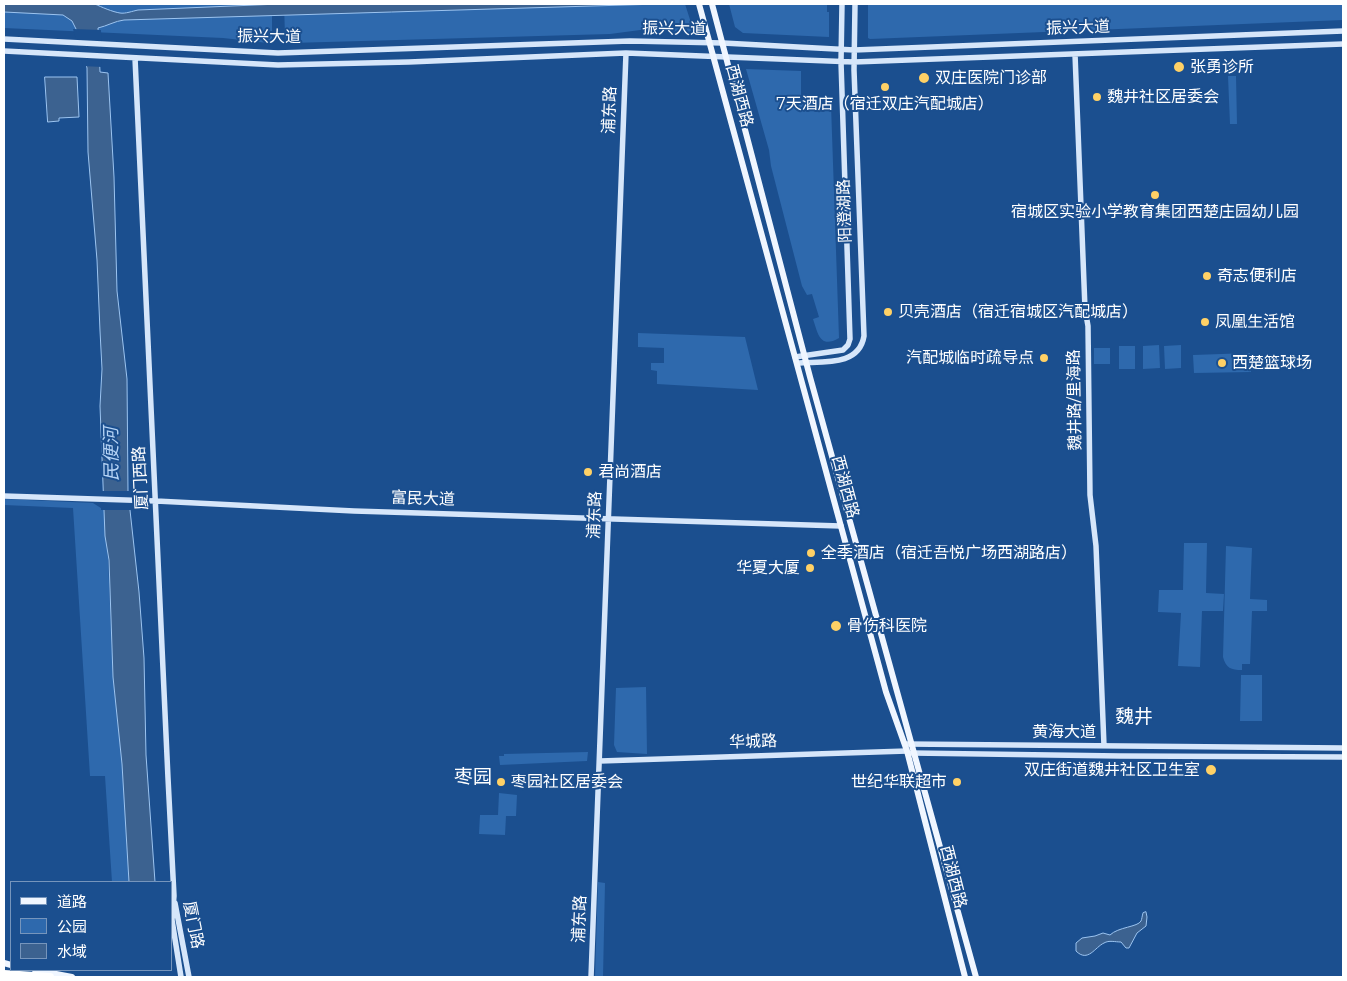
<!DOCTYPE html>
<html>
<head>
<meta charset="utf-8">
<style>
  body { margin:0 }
  #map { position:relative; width:1347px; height:981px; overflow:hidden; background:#1b4f8f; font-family:Montserrat,"Noto Sans SC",sans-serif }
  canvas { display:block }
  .frame { position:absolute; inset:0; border:5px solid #fff; pointer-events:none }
  .legend { position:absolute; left:10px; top:881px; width:162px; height:90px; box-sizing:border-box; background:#1b4f8f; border:1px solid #7695bc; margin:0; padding:6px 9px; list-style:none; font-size:15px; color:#fff }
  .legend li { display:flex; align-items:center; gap:10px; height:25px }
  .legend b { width:25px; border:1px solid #7695bc }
</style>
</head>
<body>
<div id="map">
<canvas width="1347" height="981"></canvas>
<div class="frame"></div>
<ul class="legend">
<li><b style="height:6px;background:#f0f6ff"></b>道路</li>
<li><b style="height:14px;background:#2e69ad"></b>公园</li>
<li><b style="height:14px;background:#3c6290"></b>水域</li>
</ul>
</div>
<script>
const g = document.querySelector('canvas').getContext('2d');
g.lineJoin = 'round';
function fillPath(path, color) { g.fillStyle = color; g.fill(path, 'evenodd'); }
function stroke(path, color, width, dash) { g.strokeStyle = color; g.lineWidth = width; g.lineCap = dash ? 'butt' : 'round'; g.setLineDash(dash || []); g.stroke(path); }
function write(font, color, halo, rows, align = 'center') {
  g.font = font + ' Montserrat,"Noto Sans SC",sans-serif'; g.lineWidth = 4; g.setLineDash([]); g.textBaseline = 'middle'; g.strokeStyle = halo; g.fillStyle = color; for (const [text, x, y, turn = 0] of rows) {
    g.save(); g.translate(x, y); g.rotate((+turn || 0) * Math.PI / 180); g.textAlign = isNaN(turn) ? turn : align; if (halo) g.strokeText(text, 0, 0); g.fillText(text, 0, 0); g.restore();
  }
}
fillPath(new Path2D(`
  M 4,4 L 272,4 L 272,40 L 268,43 L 223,38 L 4,28 Z
  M 284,4 L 685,4 L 693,29 L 689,32 L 640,30 L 610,34 L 291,43 L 286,40 L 285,36 Z
  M 729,4 L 829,4 L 829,37 L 743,33 L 735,27 Z
  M 868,4 L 1343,4 L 1343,20 L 870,39 L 868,38 Z
  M 746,69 L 801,71 L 801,104 L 831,105 L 839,338 C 820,349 818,334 813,319 L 819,317 L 812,294 L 807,295 L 802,286 L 771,166 L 769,150 Z
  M 1228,76 L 1236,76 L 1237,124 L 1230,124 Z
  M 638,333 L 745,337 L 758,390 L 657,384 L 657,371 L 651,370 L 651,363 L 664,363 L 664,348 L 638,347 Z
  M 1159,345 L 1160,368 L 1143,369 L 1143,346 Z
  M 1181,345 L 1181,368 L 1165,369 L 1164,346 Z
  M 1119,346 L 1135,346 L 1135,369 L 1119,369 Z
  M 1094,348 L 1110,348 L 1110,364 L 1094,364 Z
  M 1250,353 L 1251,372 L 1194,373 L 1193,355 Z
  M 4,499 L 93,503 L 104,510 L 108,558 L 113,677 L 122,764 L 129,882 L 112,882 L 105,776 L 90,776 L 73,508 L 4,505 Z
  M 1184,543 L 1207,543 L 1206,593 L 1224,594 L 1223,611 L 1202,611 L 1200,667 L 1178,666 L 1181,613 L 1158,612 L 1159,590 L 1183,590 Z
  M 1226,546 L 1252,548 L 1250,599 L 1267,600 L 1267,611 L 1252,611 L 1250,664 L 1242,664 L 1242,670 C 1231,670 1226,668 1223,657 Z
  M 1241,675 L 1262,675 L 1262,721 L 1240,721 Z
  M 646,687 L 647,754 L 617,752 L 614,745 L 616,688 Z
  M 588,752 L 587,761 L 500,765 L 499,756 L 504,756 L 504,754 Z
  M 499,793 L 517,795 L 516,816 L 506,816 L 505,835 L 479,834 L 480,815 L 498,815 Z
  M 598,882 L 605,883 L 603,977 L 595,977 Z`), '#2e69ad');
const water = new Path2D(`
  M 4,4 L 95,4 C 101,7 113,12 120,13 C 125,14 133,11 138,10 L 279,4 L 659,4 L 124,20 C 115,21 107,26 98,28 L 100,72 L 108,73 L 114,177 L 117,291 L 127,379 L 128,492 L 139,592 L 144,658 L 146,755 L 155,882 L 129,882 L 122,764 L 113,677 L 109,560 L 105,536 L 100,406 L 102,369 L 100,331 L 97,260 L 88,152 L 87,68 L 76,29 L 72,21 L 63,15 L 4,12 Z
  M 45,77 L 77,77 L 79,117 L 59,118 L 59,121 L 48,122 Z
  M 1146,912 L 1147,917 L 1146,926 L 1137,933 L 1129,948 L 1126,948 L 1121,942 C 1115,942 1109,940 1104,943 C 1095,947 1088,963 1076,951 L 1076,943 L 1082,938 L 1095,936 L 1103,933 L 1110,935 C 1118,927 1138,927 1141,921 C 1142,919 1142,916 1143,913 Z`);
fillPath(water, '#3c6290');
stroke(water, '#9cc4f0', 1);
fillPath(new Path2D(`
  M 827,4 L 867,4 L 867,12 L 827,12 Z
  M 73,29 L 101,30 L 102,67 L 83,66 Z
  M 101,491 L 131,491 L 132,510 L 101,510 Z`), '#1b4f8f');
stroke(new Path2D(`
  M 4,39 L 278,53 L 630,41 L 723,43 L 854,50 L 1343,31
  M 4,51 L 278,65 L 409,62 L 626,53 L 854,62 L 1343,44
  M 1075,54 L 1085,309 L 1088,326 L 1090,495 L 1096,546 L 1104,746
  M 135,58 L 168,778 L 174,896 L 172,920 L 181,977
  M 795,357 L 843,350 L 848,345 L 850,339 L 841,62 L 842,4
  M 797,363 C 822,361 859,367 864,336 L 854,70 L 855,4
  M 4,496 L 156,501 L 354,511 L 841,526
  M 905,744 L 1343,748
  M 912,753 L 1120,756 L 1343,757
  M 600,761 L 907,751
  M 175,903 L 189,977
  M 591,977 L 626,53`), '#d6e6fa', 5.5);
stroke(new Path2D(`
  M 699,4 L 886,692 L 907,751 L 965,977
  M 712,4 L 810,377 L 976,977
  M 4,963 L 11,965
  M 35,970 L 72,977`), '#f0f6ff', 6);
stroke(new Path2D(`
  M 4,974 L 50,977`), '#fff', 8);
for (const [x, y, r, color] of [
  [1179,67,6,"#ffd166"],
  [924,78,6,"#ffd166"],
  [885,87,5,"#ffd166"],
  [1097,97,5,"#ffd166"],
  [1155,195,5,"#ffd166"],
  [1207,276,5,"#ffd166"],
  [888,312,5,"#ffd166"],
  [1205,322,5,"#ffd166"],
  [1044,358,5,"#ffd166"],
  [1222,363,5,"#ffd166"],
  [588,472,5,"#ffd166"],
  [811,553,5,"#ffd166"],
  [810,568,5,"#ffd166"],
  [836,626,6,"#ffd166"],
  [1211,770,6,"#ffd166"],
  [501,782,5,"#ffd166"],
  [957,782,5,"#ffd166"]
]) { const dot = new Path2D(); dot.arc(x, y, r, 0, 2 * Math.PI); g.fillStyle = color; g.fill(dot); stroke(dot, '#1b4f8f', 2); }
write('16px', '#fff', '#1b4f8f', [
  ["振兴大道",1078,28,-2],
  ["振兴大道",674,29,1],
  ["振兴大道",269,37,1],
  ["西湖西路",739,96,75],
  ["浦东路",610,110,-88],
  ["阳澄湖路",845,211,-92],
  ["魏井路/里海路",1075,400,-91],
  ["厦门西路",141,478,-93],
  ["西湖西路",845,487,75],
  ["富民大道",423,499,2],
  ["浦东路",595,515,-88],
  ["黄海大道",1064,732],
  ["华城路",753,742,-2],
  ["西湖西路",953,877,76],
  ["浦东路",580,919,-88],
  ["厦门路",193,925,79]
]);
write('16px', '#fff', '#1b4f8f', [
  ["张勇诊所",1190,67],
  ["双庄医院门诊部",935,78],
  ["魏井社区居委会",1107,97],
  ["7天酒店（宿迁双庄汽配城店）",885,104,"center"],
  ["宿城区实验小学教育集团西楚庄园幼儿园",1155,212,"center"],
  ["奇志便利店",1217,276],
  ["贝壳酒店（宿迁宿城区汽配城店）",898,312],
  ["凤凰生活馆",1215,322],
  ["汽配城临时疏导点",1034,358,"right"],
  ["西楚篮球场",1232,363],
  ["君尚酒店",598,472],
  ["全季酒店（宿迁吾悦广场西湖路店）",821,553],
  ["华夏大厦",800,568,"right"],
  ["骨伤科医院",847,626],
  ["双庄街道魏井社区卫生室",1200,770,"right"],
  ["枣园社区居委会",511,782],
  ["世纪华联超市",947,782,"right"]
], 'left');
write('italic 18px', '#b5d3f5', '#1b4f8f', [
  ["民便河",112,454,-91]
]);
write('19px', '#fff', '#1b4f8f', [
  ["魏井",1134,717],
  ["枣园",473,777]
]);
</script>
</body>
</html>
